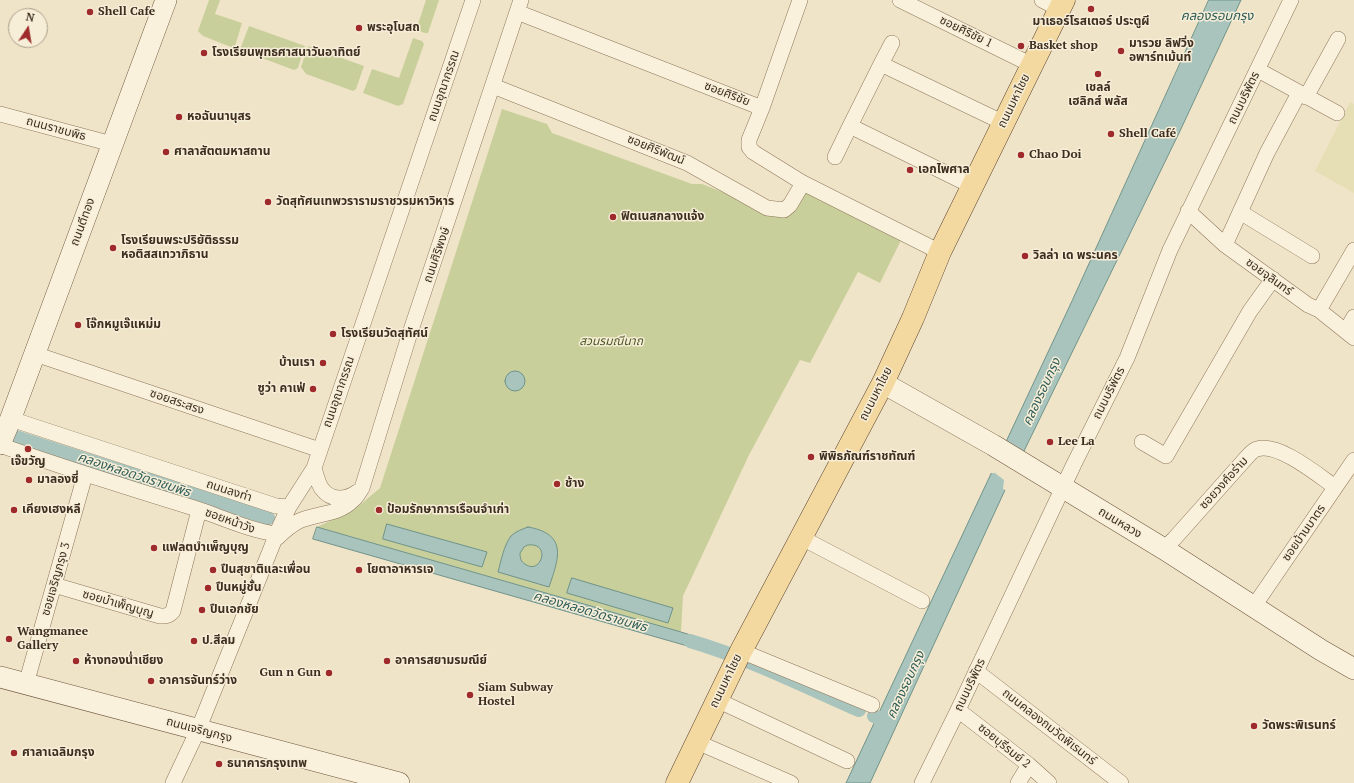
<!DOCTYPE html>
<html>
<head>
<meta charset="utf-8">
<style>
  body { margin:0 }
  #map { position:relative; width:1354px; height:783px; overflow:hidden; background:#f0e4c8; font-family:"PT Serif",serif }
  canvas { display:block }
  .north { position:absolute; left:8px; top:8px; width:40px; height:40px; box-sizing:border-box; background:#f7eed8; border:1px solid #ada18e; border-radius:50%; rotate:12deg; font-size:11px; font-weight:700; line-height:16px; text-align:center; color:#3d2e20 }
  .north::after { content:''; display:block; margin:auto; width:14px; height:18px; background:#9e2a2b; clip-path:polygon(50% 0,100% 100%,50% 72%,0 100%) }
</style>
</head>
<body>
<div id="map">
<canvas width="1354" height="783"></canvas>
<div class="north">N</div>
</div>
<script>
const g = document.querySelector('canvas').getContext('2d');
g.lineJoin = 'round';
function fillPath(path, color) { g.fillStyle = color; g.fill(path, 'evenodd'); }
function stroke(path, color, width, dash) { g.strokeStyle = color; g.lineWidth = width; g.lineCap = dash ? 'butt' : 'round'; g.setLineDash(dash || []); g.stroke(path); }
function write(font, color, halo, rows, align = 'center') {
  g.font = font + ' "PT Serif","Noto Sans Thai",serif'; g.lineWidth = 3; g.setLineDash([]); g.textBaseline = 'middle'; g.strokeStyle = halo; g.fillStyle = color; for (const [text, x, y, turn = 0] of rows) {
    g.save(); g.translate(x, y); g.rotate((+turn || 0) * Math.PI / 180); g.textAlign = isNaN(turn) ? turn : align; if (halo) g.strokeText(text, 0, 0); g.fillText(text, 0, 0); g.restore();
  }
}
fillPath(new Path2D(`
  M 1350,102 L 1354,104 L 1354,193 L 1315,171 Z`), '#e6deb5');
fillPath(new Path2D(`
  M 209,0 L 220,0 L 215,14 L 242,23 L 235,46 L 231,47 L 203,36 L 198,31 Z
  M 426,0 L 439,0 L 428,33 L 425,33 L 416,30 Z
  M 249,26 L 305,46 L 298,68 L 294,70 L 243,51 L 241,47 Z
  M 413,38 L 422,41 L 424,44 L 403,104 L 398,106 L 363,93 L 372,69 L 399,78 Z
  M 308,46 L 364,66 L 356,89 L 353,91 L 306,74 L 301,67 Z
  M 502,109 L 547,124 L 552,133 L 692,184 L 702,184 L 782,215 L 810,189 L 903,236 L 880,283 L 858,272 L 810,363 L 800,360 L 749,455 L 683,596 L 681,632 L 317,527 L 355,509 L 380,488 Z`), '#c9cf9b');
const water = new Path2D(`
  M 1209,0 L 1241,0 L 1180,131 L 1005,490 L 870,783 L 846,783 L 1072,301 Z
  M505 381a10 10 0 1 1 20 0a10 10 0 1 1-20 0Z
  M 387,524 L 487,552 L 482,567 L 383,539 Z
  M 317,527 L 681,632 L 710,641 L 705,651 L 313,539 Z
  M 528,527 C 568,534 559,558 549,587 L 498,572 C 501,561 504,545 511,536 C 516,531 523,529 528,527 ZM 528,545 C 552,542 541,576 525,564 C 521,562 520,558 520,553 L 524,547 Z
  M 572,578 L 673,608 L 668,623 L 567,593 Z`);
fillPath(water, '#a9c4bc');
stroke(water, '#6f938a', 1);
fillPath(new Path2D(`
  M 1003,443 L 1025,453 L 1007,491 L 1003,489 L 1004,480 L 995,473 L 989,473 Z`), '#f0e4c8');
stroke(new Path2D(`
  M 0,432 L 268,518
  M 690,641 C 748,658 804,686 859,710
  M 874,716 L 889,723`), '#a9c4bc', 14);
const street = new Path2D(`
  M 800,0 L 762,108 L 749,140 L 749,147 L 753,152 L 803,183 L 940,252
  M 900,0 L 1032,65
  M 1042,0 L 1060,9
  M 517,12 L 762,108
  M 881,64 L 892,43
  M 1258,70 L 1337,113
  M 493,86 L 687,163 L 767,208 L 784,210 L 790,205 L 803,183
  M 1306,97 L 1338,39
  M 0,114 L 112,144
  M 835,157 L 850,126
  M 972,186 L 850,126 L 881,64 L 1004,123
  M 1188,211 L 1225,245 L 1308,305 L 1319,310 L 1354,338
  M 1240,212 L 1312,256
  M 1225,245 L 1267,153 L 1299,93
  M 1319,310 L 1354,250
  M 1346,331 L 1354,317
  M 35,354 L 320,450
  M 11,419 L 276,506 L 289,507
  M 1142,442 L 1166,456 L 1250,311 L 1273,279
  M 0,445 C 64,468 129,488 194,508 C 222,517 248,530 277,534
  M 314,468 C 316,474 318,484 322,489 C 331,501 346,500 357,492
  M 277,538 C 283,532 291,525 299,521 C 317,513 339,515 353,500 C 357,497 359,492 362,488 L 409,336 L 521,0
  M 802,538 L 922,601
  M 1164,549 L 1174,539 L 1247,457 C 1250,454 1253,450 1257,449 C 1278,442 1318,475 1335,487
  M 54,585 L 160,616 C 166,616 169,616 173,611 L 199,510
  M 1254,606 L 1354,460
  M 741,651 L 872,705
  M 976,671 L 1121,783
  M 26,684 L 85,475
  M 717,700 L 847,761
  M 958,710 L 1029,765 L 1049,783
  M 697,742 L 791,783
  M 173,783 L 198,730 L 280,526 L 289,507 L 314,468 L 473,0
  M 922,783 L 958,710 L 1074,464 L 1127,358 L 1170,250 L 1291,0
  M 1018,783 L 1029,765`);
const secondary = new Path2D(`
  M 883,383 L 993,445 L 1164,549 L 1321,650 L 1354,669
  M 0,444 L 9,423 L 166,0
  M 0,677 L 399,783`);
const primary = new Path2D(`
  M 677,783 L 741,651 L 883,383 L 913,318 L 940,252 L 1064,0`);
stroke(street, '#8d765c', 16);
stroke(secondary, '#6f573f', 22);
stroke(primary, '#5b4430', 23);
stroke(street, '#faf1dc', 15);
stroke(secondary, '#faf1dc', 21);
stroke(primary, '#f3d9a0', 22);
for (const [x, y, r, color] of [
  [1091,9,4,"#9e2a2b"],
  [90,12,4,"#9e2a2b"],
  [359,28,4,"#9e2a2b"],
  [1021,46,4,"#9e2a2b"],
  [1121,51,4,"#9e2a2b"],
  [204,53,4,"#9e2a2b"],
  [1098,74,4,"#9e2a2b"],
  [179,117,4,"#9e2a2b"],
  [1111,134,4,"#9e2a2b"],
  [166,152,4,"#9e2a2b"],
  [1021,155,4,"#9e2a2b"],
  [910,170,4,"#9e2a2b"],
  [268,202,4,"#9e2a2b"],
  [613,217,4,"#9e2a2b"],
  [113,248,4,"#9e2a2b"],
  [1025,256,4,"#9e2a2b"],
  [78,325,4,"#9e2a2b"],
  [333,334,4,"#9e2a2b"],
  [323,363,4,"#9e2a2b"],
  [313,389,4,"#9e2a2b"],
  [1050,442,4,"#9e2a2b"],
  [28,449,4,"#9e2a2b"],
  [811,457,4,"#9e2a2b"],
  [29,480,4,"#9e2a2b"],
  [557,484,4,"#9e2a2b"],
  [14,510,4,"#9e2a2b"],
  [379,510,4,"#9e2a2b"],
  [154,548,4,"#9e2a2b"],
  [213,570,4,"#9e2a2b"],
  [359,570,4,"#9e2a2b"],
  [208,588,4,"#9e2a2b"],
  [202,610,4,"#9e2a2b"],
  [9,639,4,"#9e2a2b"],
  [194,641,4,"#9e2a2b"],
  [76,661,4,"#9e2a2b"],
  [387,661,4,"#9e2a2b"],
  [329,673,4,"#9e2a2b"],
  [151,681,4,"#9e2a2b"],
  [470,695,4,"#9e2a2b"],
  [1254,726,4,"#9e2a2b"],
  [14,753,4,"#9e2a2b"],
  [219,764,4,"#9e2a2b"]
]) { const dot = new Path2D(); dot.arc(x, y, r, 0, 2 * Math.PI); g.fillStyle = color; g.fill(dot); stroke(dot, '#f7eed8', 1.5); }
write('bold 12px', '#3d2e20', '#f7eed8', [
  ["Shell Cafe",98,12],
  ["มาเธอร์โรสเตอร์ ประตูผี",1091,22,"center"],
  ["พระอุโบสถ",367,28],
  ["มารวย ลิฟวิ่ง",1129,44],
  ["อพาร์ทเม้นท์",1129,58],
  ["Basket shop",1029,46],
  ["โรงเรียนพุทธศาสนาวันอาทิตย์",212,53],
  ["เชลล์",1098,88,"center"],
  ["เฮลิกส์ พลัส",1098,102,"center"],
  ["หอฉันนานุสร",187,117],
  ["Shell Café",1119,134],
  ["ศาลาสัตตมหาสถาน",174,152],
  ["Chao Doi",1029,155],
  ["เอกไพศาล",918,170],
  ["วัดสุทัศนเทพวรารามราชวรมหาวิหาร",276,202],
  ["ฟิตเนสกลางแจ้ง",621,217],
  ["โรงเรียนพระปริยัติธรรม",121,241],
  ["หอติสสเทวาภิธาน",121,255],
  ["วิลล่า เด พระนคร",1033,256],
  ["โจ๊กหมูเจ๊แหม่ม",86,325],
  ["โรงเรียนวัดสุทัศน์",341,334],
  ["บ้านเรา",315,363,"right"],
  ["ซูว่า คาเฟ่",305,389,"right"],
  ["Lee La",1058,442],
  ["พิพิธภัณฑ์ราชทัณฑ์",819,457],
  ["เจ๊ขวัญ",28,462,"center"],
  ["มาลองซี่",37,480],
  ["ช้าง",565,484],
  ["เคียงเฮงหลี",22,510],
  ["ป้อมรักษาการเรือนจำเก่า",387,510],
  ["แฟลตบำเพ็ญบุญ",162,548],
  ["ปืนสุชาติและเพื่อน",221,570],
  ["โยตาอาหารเจ",367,570],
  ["ปืนหมู่ชั้น",216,588],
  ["ปืนเอกชัย",210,610],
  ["Wangmanee",17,632],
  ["Gallery",17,646],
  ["ป.สีลม",202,641],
  ["ห้างทองน่ำเชียง",84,661],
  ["อาคารสยามรมณีย์",395,661],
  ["Gun n Gun",321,673,"right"],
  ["อาคารจันทร์ว่าง",159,681],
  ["Siam Subway",478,688],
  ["Hostel",478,702],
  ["วัดพระพิเรนทร์",1262,726],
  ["ศาลาเฉลิมกรุง",22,753],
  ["ธนาคารกรุงเทพ",227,764]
], 'left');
write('12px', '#3d2e20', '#f7eed8', [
  ["ซอยศิริชัย 1",966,32,26],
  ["ถนนอุณากรรณ",444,86,-71],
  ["ซอยศิริชัย",727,94,21],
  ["ถนนบริพัตร",1244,98,-64],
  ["ถนนมหาไชย",1014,101,-64],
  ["ถนนราชบพิธ",56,129,15],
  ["ซอยศิริพัฒน์",656,150,22],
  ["ถนนตีทอง",83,222,-70],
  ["ถนนศิริพงษ์",437,255,-71],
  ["ซอยจุลินทร์",1269,277,36],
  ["ถนนอุณากรรณ",339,392,-71],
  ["ถนนบริพัตร",1109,393,-63],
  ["ถนนมหาไชย",876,394,-63],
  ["ซอยสระสรง",177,402,19],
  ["ซอยวงศ์อร่าม",1224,483,-48],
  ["ถนนลงท่า",229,491,18],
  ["ซอยหน้าวัง",230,521,20],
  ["ถนนหลวง",1120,523,31],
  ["ซอยบ้านบาตร",1304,533,-55],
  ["ซอยเจริญกรุง 3",56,579,-74],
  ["ซอยบำเพ็ญบุญ",118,604,16],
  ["ถนนมหาไชย",726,681,-64],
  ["ถนนบริพัตร",970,685,-65],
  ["ถนนคลองถมวัดพิเรนทร์",1049,727,38],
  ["ถนนเจริญกรุง",199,730,15],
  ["ซอยบุรีรมย์ 2",1004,746,39]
]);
write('italic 12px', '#4d5a26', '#f7eed8', [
  ["สวนรมณีนาถ",611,342]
]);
write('italic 13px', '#2f5d5a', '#f7eed8', [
  ["คลองรอบกรุง",1217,16],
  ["คลองรอบกรุง",1042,392,-65],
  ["คลองหลอดวัดราชบพิธ",134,475,18],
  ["คลองหลอดวัดราชบพิธ",590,612,16],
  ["คลองรอบกรุง",906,685,-65]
]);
</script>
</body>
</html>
